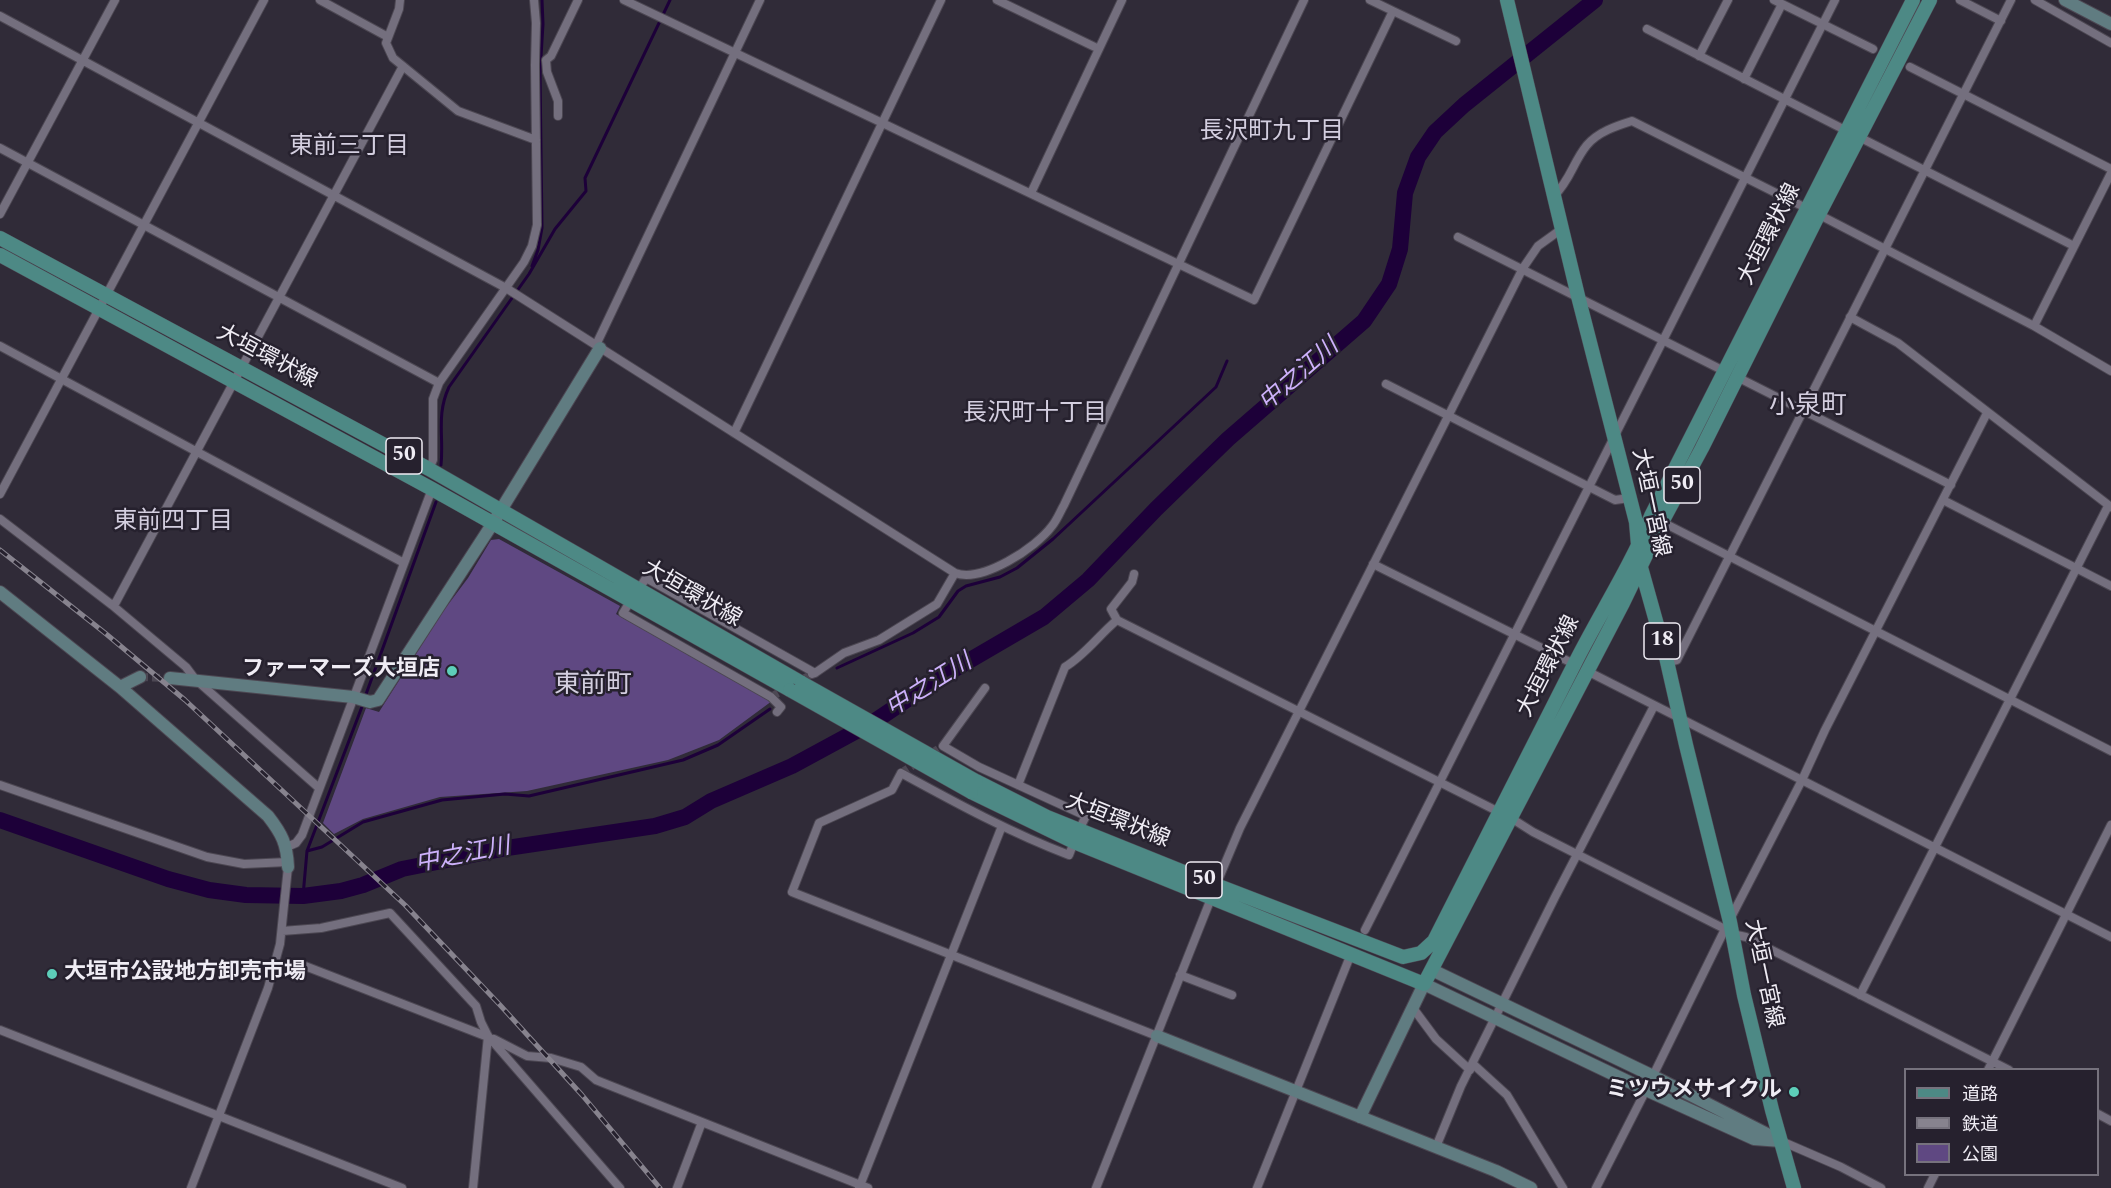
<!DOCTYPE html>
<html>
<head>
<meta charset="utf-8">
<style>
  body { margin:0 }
  #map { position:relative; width:2111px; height:1188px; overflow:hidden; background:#302b38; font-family:Spectral,"Noto Sans JP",serif }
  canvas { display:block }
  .legend { position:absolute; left:1904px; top:1068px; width:195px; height:108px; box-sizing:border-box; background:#26212e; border:2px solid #76727d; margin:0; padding:8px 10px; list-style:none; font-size:18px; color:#efecf4 }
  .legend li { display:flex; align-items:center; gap:12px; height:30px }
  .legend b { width:30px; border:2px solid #76727d }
</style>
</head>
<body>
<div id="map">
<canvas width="2111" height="1188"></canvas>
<ul class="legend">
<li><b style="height:8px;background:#4d8985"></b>道路</li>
<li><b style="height:8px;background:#87838e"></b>鉄道</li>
<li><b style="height:16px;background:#5f4882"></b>公園</li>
</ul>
</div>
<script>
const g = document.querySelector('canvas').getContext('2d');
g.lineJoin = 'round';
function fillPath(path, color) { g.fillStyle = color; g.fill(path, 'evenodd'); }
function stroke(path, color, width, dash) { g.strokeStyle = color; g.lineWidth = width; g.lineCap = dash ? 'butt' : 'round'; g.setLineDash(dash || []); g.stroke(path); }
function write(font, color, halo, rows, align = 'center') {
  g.font = font + ' Spectral,"Noto Sans JP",serif'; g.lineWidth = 5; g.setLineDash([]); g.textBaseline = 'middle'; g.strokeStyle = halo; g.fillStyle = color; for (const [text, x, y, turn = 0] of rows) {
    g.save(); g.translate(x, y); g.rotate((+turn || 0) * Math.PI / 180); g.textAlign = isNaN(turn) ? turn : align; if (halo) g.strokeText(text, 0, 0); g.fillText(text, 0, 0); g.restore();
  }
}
fillPath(new Path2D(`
  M 499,539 L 620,606 L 616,614 L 772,701 L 719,740 L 668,760 L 527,791 L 440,797 L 363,819 L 334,834 L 323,823 L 366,708 L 379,712 L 444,610 L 468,578 L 491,540 Z`), '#5f4882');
stroke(new Path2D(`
  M 532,266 L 538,250 L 542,228 L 540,73 L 543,24 L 542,0
  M 441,465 C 444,436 436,415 449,387 L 529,274 L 555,229 L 586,191 L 585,178 L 670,0
  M 837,668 L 913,633 L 939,617 L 958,591 L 966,586 L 1000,577 L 1017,568 L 1053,539 L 1216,387 L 1227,361
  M 365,697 L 436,502
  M 307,851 L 322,847 L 363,822 L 442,800 L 505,794 L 529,796 L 683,760 L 718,745 L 770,709
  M 303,896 L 307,851 L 363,704`), '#1d0039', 3);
stroke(new Path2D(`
  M 0,820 L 168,879 L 209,890 L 246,895 L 303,896 L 341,891 L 363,885 L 402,869 L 507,848 L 655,826 L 685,817 L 711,801 L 792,766 L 875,721 L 936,680 L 1044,617 L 1088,580 L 1156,509 L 1228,439 L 1364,321 L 1389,284 L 1400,249 L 1405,193 L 1418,157 L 1435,132 L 1464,105 L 1595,0`), '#1d0039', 16);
stroke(new Path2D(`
  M 140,677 L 170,678
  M 771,697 L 812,674
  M 901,773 L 943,746`), '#4d4854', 8, [8, 4]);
const street = new Path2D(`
  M 320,0 L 388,37
  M 400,0 L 399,9 L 386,43 L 393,58 L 458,111 L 536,140
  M 624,0 L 1254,300 L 1393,11 L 1370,0
  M 997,0 L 1099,49
  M 1774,0 L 1873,49
  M 1960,0 L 2001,21
  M 2035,0 L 2111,43
  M 1393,11 L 1456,41
  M 0,16 L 506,288 L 955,573 L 937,604 L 879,640 L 844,653 L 815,673
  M 1647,29 L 1847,131
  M 1699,56 L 1728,0
  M 1910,67 L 2111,169
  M 1744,79 L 1782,4
  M 558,116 L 558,101 L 547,72 L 546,60 L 551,56 L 578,0
  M 1859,137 L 2074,246
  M 0,148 L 439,383
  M 1031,193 L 1122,0
  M 1554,196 C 1571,179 1573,162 1587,145 C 1598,132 1616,126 1632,121 L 1808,209 L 2034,326 L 2111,371
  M 0,214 L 115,0
  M 1458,237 L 1726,372
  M 1850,317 L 1898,343 L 2111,507
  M 2034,326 L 2111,173
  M 596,345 L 760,0
  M 0,346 L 404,563
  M 1737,377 L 1951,485
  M 1386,384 L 1615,500 L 1629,498
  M 734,433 L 941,0
  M 429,469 L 433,460 L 433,399 L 439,383 L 524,262 L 532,246 L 537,225 L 535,65 L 536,23 L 534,0
  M 0,494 L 264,0
  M 1943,500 L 2111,586
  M 0,519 L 112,605 L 186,667 L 195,679 L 319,788
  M 1662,522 L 2111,751
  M 1373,564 L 1574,664
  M 955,573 C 982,583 1036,548 1052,526 C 1057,520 1060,512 1064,505 L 1304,0
  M 639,589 L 646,578 L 815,673 L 812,674
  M 631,600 L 623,613 L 771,697 L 781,707 L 777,712
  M 112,605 L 116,602 L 403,66
  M 1117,620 L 1501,813
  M 1667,663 L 1677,660 L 2011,0
  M 1587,671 L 2111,937
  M 985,688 L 943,746 L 979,767 L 1086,816 L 1079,830
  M 0,785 L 207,857 L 244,864 L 288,862
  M 1018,785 L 1065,667 C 1085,655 1099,635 1117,620 L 1111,609 L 1132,582 L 1134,574
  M 1511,818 L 1533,832 L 1725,929
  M 1074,842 L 1069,855 C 1011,833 956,803 901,773 L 892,790 L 819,823 L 792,892 L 1157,1036
  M 287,847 L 296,843 L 302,835 L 432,489
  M 1216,885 L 1240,828 L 1523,268 L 1538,246 L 1563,228
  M 1365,930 L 1835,0
  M 282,931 L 321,928 L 390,913 L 476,1006 L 481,1022 L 488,1036 L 620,1188
  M 1732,934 L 1746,937 L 2009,1070
  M 305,966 L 488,1037
  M 1180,975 L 1232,995
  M 1860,995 L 2108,506
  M 1413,1008 L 1436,1039 L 1470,1070
  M 0,1030 L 402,1188
  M 494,1039 L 527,1056 L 551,1058 L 581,1067 L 596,1080 L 868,1188
  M 1473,1064 L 1507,1095 L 1563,1188
  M 1988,1070 L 2111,825
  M 2098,1114 L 2111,1121
  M 1781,1141 L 1841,1167 L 1881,1188
  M 1436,1147 L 1461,1086 L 1555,897 L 1654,706
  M 191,1188 L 268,988 L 280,944 L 288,867
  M 473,1188 L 488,1036
  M 677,1188 L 702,1122
  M 859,1188 L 1002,826
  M 1096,1188 L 1212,896
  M 1257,1188 L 1351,954
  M 1596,1188 L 1646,1090 L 1725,929 L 1802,780 L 1825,730 L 1987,413
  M 1928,1188 L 1935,1174`);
const secondary = new Path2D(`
  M 2065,0 L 2111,24
  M 0,592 L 120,687 L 268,816 C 282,834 287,844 288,867
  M 170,678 L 353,697 L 370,702 L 378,700 L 493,523 L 600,348
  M 120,687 L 140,677
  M 1432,970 L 1653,1076 L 1777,1139
  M 1157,1036 L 1496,1171 L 1531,1188
  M 1360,1117 L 1424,984 L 1646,1090 L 1754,1139 L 1781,1141`);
const primary = new Path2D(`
  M 1507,0 L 1578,296 L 1636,522 L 1638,545
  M 0,238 L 429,469 L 802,683
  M 0,255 L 432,489 L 790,690
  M 1640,564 L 1666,657 L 1686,745 L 1730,922 L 1744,995 L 1772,1110 L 1794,1188
  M 976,781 L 1047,817 L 1216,885 L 1403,957 L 1421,953 L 1434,941 C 1481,849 1527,757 1574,665 C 1599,615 1630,568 1651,516 L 1913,0
  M 971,792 L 1074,842 L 1424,984 L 1623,603 L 1662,522 L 1702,448 L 1818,216 L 1930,0`);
stroke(street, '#4c4752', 10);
stroke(secondary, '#4c4752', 14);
stroke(primary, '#4c4752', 15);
stroke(street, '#746f7e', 8);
stroke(secondary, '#607c81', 12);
stroke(primary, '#4d8985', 14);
const rail = new Path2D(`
  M 0,550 L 105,633 L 185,700 L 405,905 L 500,1005 L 582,1095 L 660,1188`);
stroke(rail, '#87838e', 5);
stroke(rail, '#26212e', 3, [9]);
const primaryBridge = new Path2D(`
  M 802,683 L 976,781
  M 790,690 L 971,792`);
stroke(primaryBridge, '#4c4752', 15, []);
stroke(primaryBridge, '#4d8985', 14);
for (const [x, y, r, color] of [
  [452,671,6,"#5dceb9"],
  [52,974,6,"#5dceb9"],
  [1794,1092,6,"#5dceb9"]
]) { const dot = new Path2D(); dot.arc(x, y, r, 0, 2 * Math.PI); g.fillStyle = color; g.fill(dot); stroke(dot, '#26212e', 2); }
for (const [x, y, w] of [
  [404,456,36],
  [1682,485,36],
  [1662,641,36],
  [1204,880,36]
]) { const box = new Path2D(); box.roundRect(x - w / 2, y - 18, w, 36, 4.5); g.fillStyle = '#26212e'; g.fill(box); stroke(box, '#efecf4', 1.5); }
write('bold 21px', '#efecf4', null, [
  ["50",404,456],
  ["50",1682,485],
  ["18",1662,641],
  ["50",1204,880]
]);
write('22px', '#efecf4', '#26212e', [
  ["大垣環状線",1771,235,-63],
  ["大垣環状線",266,358,28],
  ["大垣一宮線",1649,503,78],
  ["大垣環状線",691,595,30],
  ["大垣環状線",1550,667,-63],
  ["大垣環状線",1117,822,22],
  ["大垣一宮線",1762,974,78]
]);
write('bold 22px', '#efecf4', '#26212e', [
  ["ファーマーズ大垣店",440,671],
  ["大垣市公設地方卸売市場",64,974,"left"],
  ["ミツウメサイクル",1782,1092]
], 'right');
write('24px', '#d3cedf', '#26212e', [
  ["長沢町九丁目",1272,133],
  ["東前三丁目",349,148],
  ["長沢町十丁目",1035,415],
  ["東前四丁目",173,523]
]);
write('italic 24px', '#cdb1fb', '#26212e', [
  ["中之江川",1300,376,-41],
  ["中之江川",930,687,-32],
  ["中之江川",463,857,-11]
]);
write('26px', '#d3cedf', '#26212e', [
  ["小泉町",1808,408],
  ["東前町",593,687]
]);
</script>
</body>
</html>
